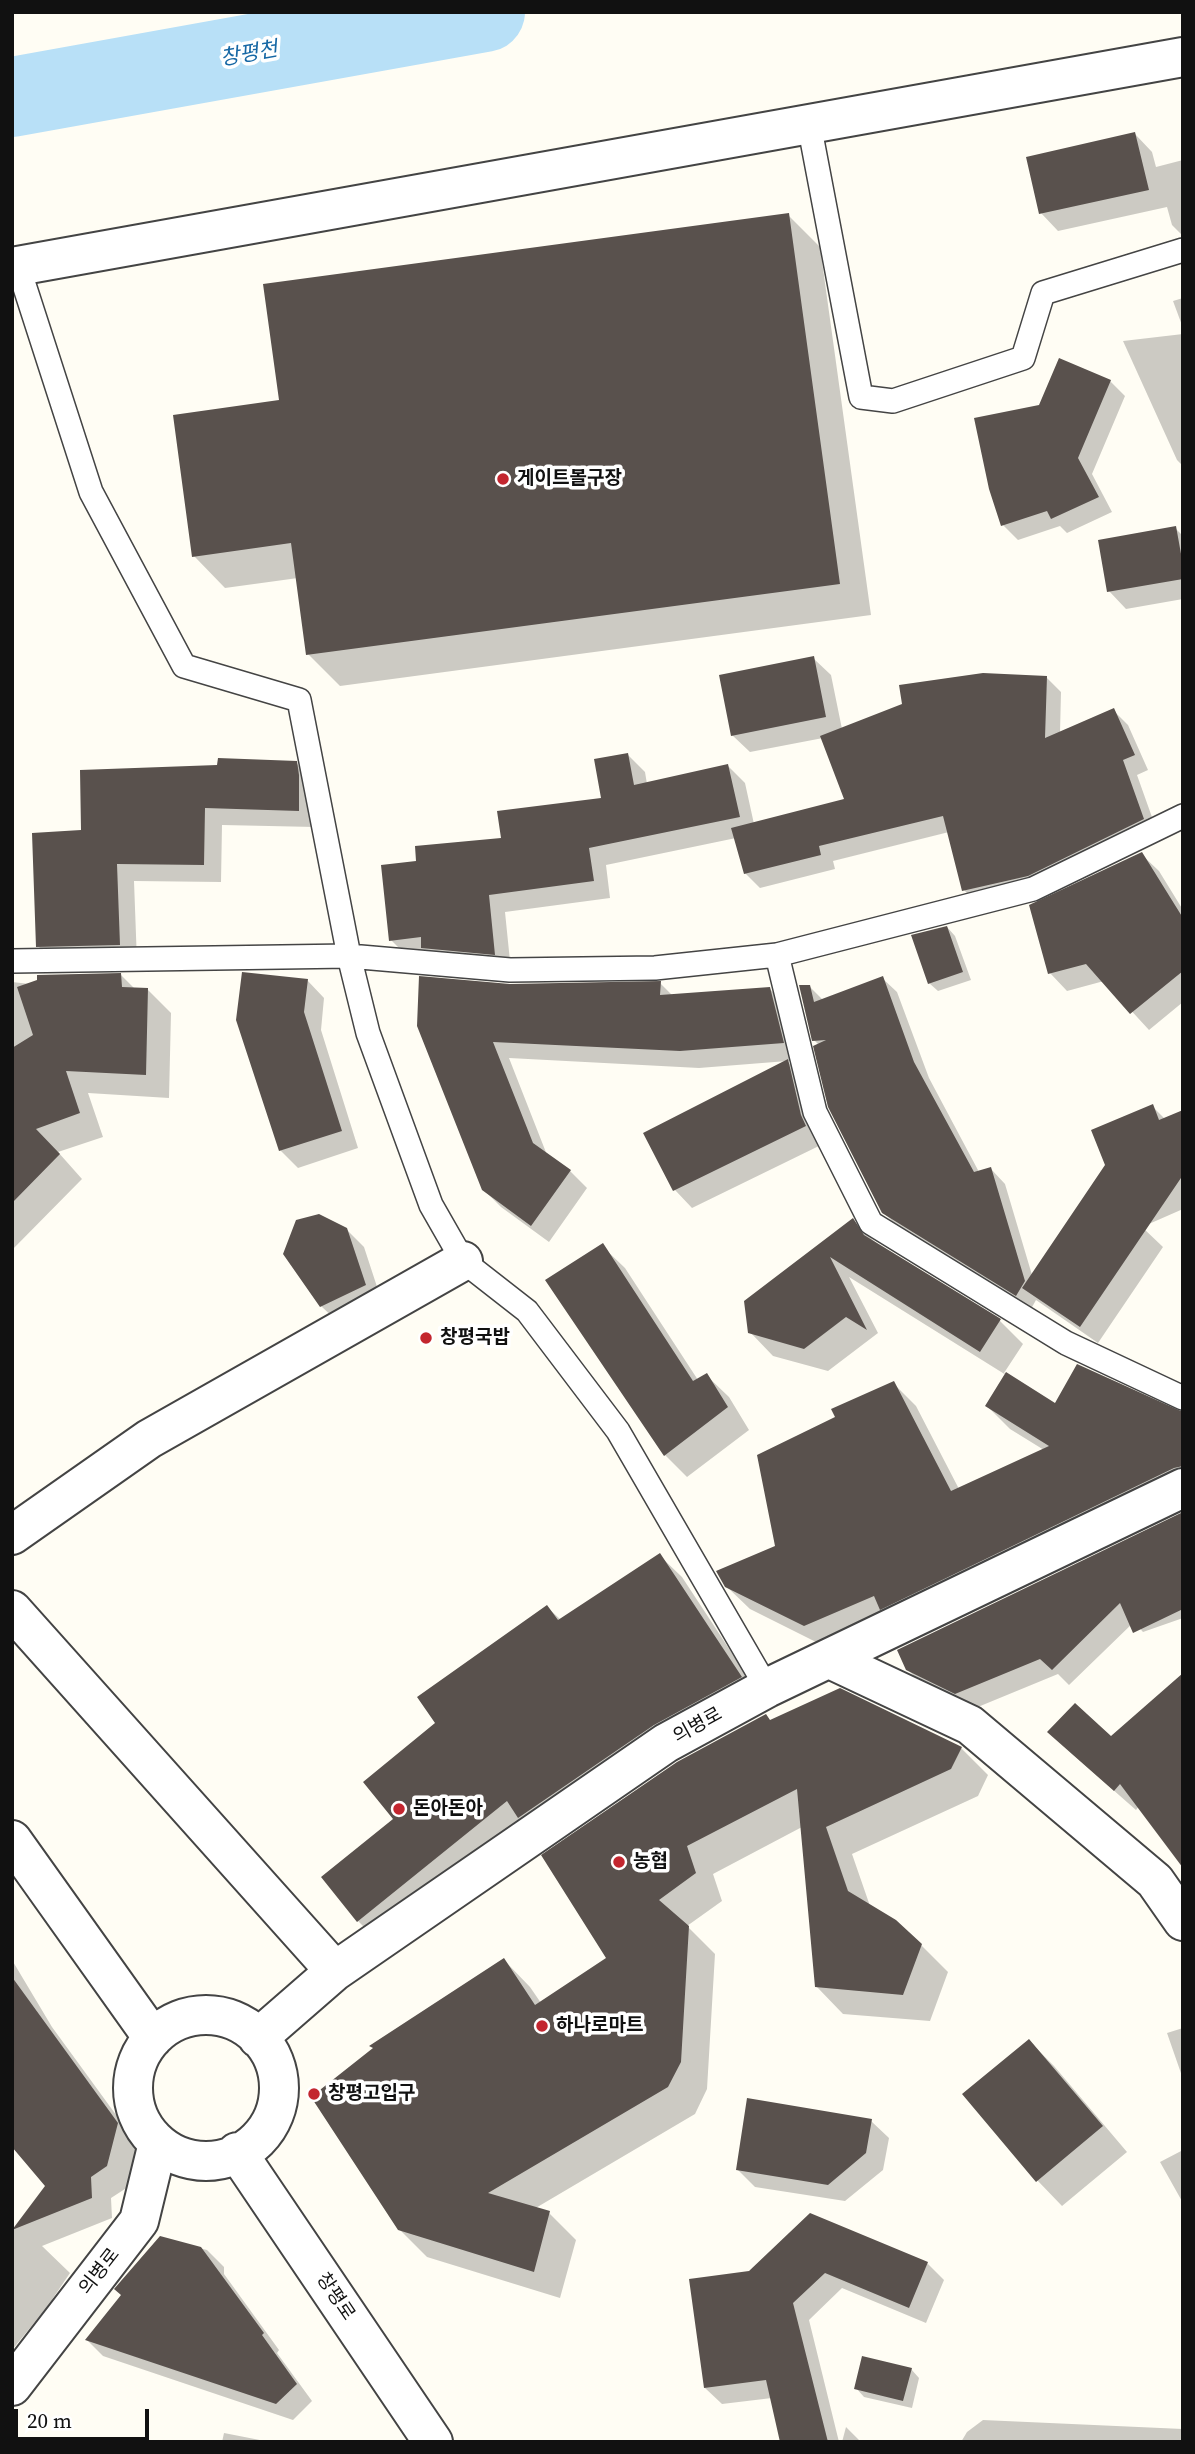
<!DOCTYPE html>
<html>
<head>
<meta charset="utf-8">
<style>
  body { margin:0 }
  #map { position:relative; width:1195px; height:2454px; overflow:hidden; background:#fffdf4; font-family:"Source Serif 4",serif }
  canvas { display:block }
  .frame { position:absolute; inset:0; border:14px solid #111; pointer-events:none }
  .scale { position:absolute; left:14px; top:2409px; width:135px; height:32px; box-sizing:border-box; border:4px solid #111; border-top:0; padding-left:9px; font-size:21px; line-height:24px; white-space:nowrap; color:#111; -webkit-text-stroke:5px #fff; paint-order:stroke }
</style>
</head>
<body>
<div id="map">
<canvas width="1195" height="2454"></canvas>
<div class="frame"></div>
<div class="scale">20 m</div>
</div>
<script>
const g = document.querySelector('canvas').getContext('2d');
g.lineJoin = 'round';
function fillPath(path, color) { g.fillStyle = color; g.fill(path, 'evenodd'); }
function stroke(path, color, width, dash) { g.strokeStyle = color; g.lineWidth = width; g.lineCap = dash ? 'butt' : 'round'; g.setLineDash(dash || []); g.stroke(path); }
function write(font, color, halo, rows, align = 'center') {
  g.font = font + ' "Source Serif 4","Noto Sans KR",serif'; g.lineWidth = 7; g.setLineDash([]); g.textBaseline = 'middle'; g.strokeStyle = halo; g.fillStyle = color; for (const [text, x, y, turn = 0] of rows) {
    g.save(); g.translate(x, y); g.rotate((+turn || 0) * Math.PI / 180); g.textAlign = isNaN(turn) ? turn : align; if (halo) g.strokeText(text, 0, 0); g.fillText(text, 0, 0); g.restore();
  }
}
fillPath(new Path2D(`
  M 1135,134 L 1152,152 L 1156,167 L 1183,160 L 1183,236 L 1172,225 L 1167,207 L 1058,231 L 1041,213 Z
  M 788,215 L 820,247 L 871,615 L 340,686 L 308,654 L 298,578 L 225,588 L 194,556 L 281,402 Z
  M 1183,298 L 1183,328 L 1173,301 Z
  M 1183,334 L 1183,466 L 1177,460 L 1123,341 Z
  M 1110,381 L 1125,396 L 1092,474 L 1112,512 L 1067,533 L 1060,526 L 1018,540 L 1003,525 L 1040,406 Z
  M 1175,528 L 1183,536 L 1183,599 L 1126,609 L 1109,591 Z
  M 813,658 L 831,675 L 842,729 L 1046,677 L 1061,692 L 1060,733 L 1113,710 L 1128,725 L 1148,770 L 1137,775 L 1158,834 L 979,905 L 964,890 L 949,832 L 833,861 L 835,869 L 760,888 L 745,873 L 736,838 L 606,865 L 610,898 L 505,912 L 511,971 L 408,957 L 391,940 L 418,862 L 503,839 L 603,800 L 628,755 L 645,772 L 647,784 L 728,766 L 745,783 L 754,824 L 847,800 L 823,738 L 750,752 L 732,735 Z
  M 296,763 L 313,780 L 315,827 L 222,825 L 221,882 L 134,881 L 137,962 L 55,963 L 38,946 L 83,832 Z
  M 1141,854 L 1159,871 L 1183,910 L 1183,1002 L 1149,1030 L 1104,981 L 1067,991 L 1050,973 Z
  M 947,927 L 955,936 L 971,980 L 938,991 L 929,983 Z
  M 121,975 L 135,989 L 147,989 L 171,1013 L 169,1098 L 88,1093 L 103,1137 L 58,1152 L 82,1179 L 12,1250 L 12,982 L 39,985 Z
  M 882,978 L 897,992 L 929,1078 L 979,1172 L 991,1169 L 1005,1184 L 1032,1275 L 1152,1106 L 1165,1119 L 1183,1112 L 1183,1209 L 1142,1227 L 1163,1247 L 1098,1343 L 1036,1300 L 1031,1309 L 899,1228 L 883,1212 L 819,1045 L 814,1040 L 809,986 L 823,1000 Z
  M 307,980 L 324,998 L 321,1030 L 358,1148 L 298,1168 L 280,1150 Z
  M 660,983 L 673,996 L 770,989 L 787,1007 L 800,1060 L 699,1068 L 509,1058 L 547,1155 L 570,1171 L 587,1188 L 549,1242 L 501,1207 L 483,1189 L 419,1026 L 510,986 Z
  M 787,1061 L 805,1079 L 823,1144 L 692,1208 L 675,1190 L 645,1133 Z
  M 853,1220 L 876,1243 L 1000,1321 L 1023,1344 L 1004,1373 L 1055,1406 L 1183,1413 L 1183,1498 L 828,1648 L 750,1609 L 726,1586 L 777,1547 L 837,1417 L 893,1383 L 916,1406 L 959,1489 L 1044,1450 L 1010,1429 L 987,1406 L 1006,1375 L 849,1277 L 878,1333 L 828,1371 L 773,1356 L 750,1332 Z
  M 346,1229 L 364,1247 L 382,1302 L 339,1323 L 321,1306 Z
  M 602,1246 L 625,1268 L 698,1380 L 706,1375 L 729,1397 L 749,1430 L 687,1477 L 665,1455 Z
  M 1183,1514 L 1183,1618 L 1143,1632 L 1134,1622 L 1069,1685 L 1058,1674 L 973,1709 L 924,1686 L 907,1669 Z
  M 660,1556 L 682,1577 L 762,1699 L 380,1943 L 358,1921 L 395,1819 L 547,1607 L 561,1620 Z
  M 771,1722 L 961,1748 L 988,1775 L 978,1796 L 852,1854 L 870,1906 L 921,1945 L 948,1972 L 930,2021 L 843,2014 L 816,1986 L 802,1827 L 713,1874 L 722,1901 L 687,1926 L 715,1954 L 707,2089 L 695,2114 L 534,2209 L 549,2213 L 576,2240 L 560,2298 L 427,2257 L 399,2229 L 504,1960 L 530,1987 L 541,2003 L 609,1958 Z
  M 1111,1738 L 1139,1806 L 1136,1810 L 1070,1752 Z
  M 12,1960 L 52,2027 L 138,2145 L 128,2187 L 111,2198 L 112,2218 L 42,2246 L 70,2273 L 47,2307 L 12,2350 L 12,2232 L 47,2185 L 12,2145 Z
  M 1183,2028 L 1183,2079 L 1167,2033 Z
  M 1029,2041 L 1054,2066 L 1127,2152 L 1062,2206 L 1037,2180 Z
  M 871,2121 L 889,2138 L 883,2170 L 845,2201 L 755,2187 L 737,2169 Z
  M 1183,2150 L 1183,2203 L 1160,2162 Z
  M 161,2238 L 207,2250 L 224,2267 L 224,2274 L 279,2350 L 277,2353 L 312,2401 L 293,2420 L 103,2356 L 87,2340 L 123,2295 Z
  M 927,2263 L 944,2280 L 926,2323 L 842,2288 L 809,2320 L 839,2442 L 782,2442 L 772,2398 L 722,2404 L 705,2388 L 691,2281 Z
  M 911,2369 L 919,2378 L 912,2408 L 864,2397 L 856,2388 Z
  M 983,2420 L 1183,2429 L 1183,2442 L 961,2442 L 967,2432 Z
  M 846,2427 L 861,2442 L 842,2442 Z
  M 224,2433 L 270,2442 L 222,2442 Z
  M 141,2438 L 145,2442 L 127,2442 Z`), '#0003');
stroke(new Path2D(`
  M 12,97 L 485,12`), '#b8e0f7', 80);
fillPath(new Path2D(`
  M 1135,132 L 1149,190 L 1039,214 L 1026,157 Z
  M 789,213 L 840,584 L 306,655 L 291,543 L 192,557 L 173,415 L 279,400 L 263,284 Z
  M 1059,358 L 1111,380 L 1078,458 L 1099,497 L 1051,519 L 1047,511 L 1001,526 L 989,489 L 974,418 L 1039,405 Z
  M 1176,526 L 1183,565 L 1183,579 L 1107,592 L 1098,540 Z
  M 814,656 L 826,717 L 731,736 L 719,675 Z
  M 983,673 L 1047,676 L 1045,738 L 1114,708 L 1135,755 L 1123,760 L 1144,819 L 1028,876 L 962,891 L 943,816 L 819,846 L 821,855 L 744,874 L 731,828 L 844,799 L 820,736 L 902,704 L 899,685 Z
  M 628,753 L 634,785 L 728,764 L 740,817 L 589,848 L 594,881 L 489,895 L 495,955 L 421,948 L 421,937 L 389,941 L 381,865 L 416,861 L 415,846 L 501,838 L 497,811 L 601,798 L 594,759 Z
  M 218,758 L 297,761 L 299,775 L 299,811 L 205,808 L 204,865 L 117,864 L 120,945 L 36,947 L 32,833 L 81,830 L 80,770 L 217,765 Z
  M 1142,852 L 1183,918 L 1183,971 L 1130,1014 L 1086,964 L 1048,974 L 1029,905 Z
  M 947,926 L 963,972 L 928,984 L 911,935 Z
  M 242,972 L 308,979 L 304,1012 L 342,1131 L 279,1151 L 236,1020 Z
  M 121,973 L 122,987 L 148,988 L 146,1075 L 66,1071 L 80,1113 L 36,1129 L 60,1154 L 12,1203 L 12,1048 L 33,1035 L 17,987 L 37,980 L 37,975 Z
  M 419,976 L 510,984 L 661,981 L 660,995 L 770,987 L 784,1043 L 680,1051 L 493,1042 L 533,1143 L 571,1170 L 531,1226 L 482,1190 L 417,1026 Z
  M 883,976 L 914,1062 L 974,1172 L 991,1167 L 1025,1281 L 1016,1296 L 882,1213 L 828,1107 L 813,1046 L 826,1040 L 812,1041 L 799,985 L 810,985 L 814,1002 Z
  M 788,1059 L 801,1115 L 806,1126 L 673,1191 L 643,1133 Z
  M 1153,1104 L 1159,1120 L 1183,1110 L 1183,1175 L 1080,1327 L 1022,1288 L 1105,1165 L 1091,1130 Z
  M 319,1214 L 347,1228 L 366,1285 L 320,1307 L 283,1254 L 296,1220 Z
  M 853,1218 L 864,1235 L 1001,1319 L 980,1352 L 830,1257 L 867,1330 L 846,1317 L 804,1349 L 748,1333 L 744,1301 Z
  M 603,1243 L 693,1381 L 707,1373 L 728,1407 L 664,1456 L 545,1280 Z
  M 1077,1364 L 1183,1412 L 1183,1466 L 1174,1468 L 880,1610 L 874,1596 L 804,1626 L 725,1587 L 716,1571 L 775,1546 L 757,1455 L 835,1417 L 831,1409 L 894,1381 L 951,1491 L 1049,1446 L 985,1406 L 1006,1372 L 1055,1403 Z
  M 1183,1512 L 1183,1609 L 1133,1633 L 1120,1603 L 1052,1670 L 1040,1659 L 955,1694 L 906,1670 L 897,1650 Z
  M 660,1553 L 742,1677 L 654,1725 L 518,1818 L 507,1801 L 357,1922 L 321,1877 L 393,1819 L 363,1782 L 435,1723 L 417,1697 L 547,1605 L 558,1620 Z
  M 1183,1673 L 1183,1868 L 1120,1784 L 1114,1791 L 1047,1732 L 1075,1703 L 1111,1736 Z
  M 840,1688 L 962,1747 L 951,1769 L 826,1827 L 848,1891 L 896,1920 L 922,1944 L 903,1995 L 815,1987 L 797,1789 L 687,1846 L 696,1873 L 659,1900 L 689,1926 L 681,2062 L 668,2087 L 488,2193 L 550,2211 L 534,2272 L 398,2230 L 311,2097 L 373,2048 L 369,2046 L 504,1958 L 535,2005 L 606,1958 L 541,1855 L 677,1762 L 766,1714 L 770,1720 Z
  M 12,1977 L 118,2123 L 107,2166 L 91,2177 L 92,2198 L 12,2230 L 45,2186 L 12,2147 Z
  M 1029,2039 L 1103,2126 L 1036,2182 L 962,2094 Z
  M 747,2098 L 872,2119 L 866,2153 L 828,2185 L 736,2170 Z
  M 810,2213 L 928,2262 L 909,2308 L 825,2273 L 793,2303 L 828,2442 L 780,2442 L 766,2380 L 704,2388 L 689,2279 L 749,2271 Z
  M 160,2236 L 201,2247 L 264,2333 L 262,2335 L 297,2384 L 276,2404 L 85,2340 L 121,2295 L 114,2289 Z
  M 862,2356 L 912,2368 L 903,2401 L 854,2389 Z`), '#59514d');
const service = new Path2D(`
  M 809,124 L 861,397 L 893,401 L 1023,358 L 1043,293 L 1183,250
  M 18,266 L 91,492 L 184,666 L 299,700 L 349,956 L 368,1033 L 431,1205 L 463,1261 L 527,1311 L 618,1431 L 767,1688
  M 777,955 L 815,1112 L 871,1223 L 1066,1343 L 1183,1398
  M 12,961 L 349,956 L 510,970 L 655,968 L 777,955 L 1033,889 L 1183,816`);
const minor = new Path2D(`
  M 12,267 L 1183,57
  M 12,1535 L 149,1439 L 463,1261
  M 12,1610 L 335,1971
  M 830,1659 L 970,1725 L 1155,1881 L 1183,1921
  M 12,1840 L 153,2038
  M133 2088a73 73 0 1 1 146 0a73 73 0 1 1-146 0Z
  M 258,2038 L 335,1971 L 666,1743 L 767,1688 L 1183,1488
  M 237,2152 L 433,2442
  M 12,2386 L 139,2221 L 158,2143`);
stroke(service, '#444', 26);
stroke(minor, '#444', 42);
stroke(service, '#fff', 23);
stroke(minor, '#fff', 38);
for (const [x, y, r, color] of [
  [503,479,7,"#c3262f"],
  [426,1338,7,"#c3262f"],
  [399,1809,7,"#c3262f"],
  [619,1862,7,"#c3262f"],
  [542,2026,7,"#c3262f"],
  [314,2094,7,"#c3262f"]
]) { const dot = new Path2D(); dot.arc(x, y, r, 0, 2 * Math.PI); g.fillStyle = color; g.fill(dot); stroke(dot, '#fff', 2.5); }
write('bold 19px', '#111', '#fff', [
  ["게이트볼구장",517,479],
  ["창평국밥",440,1338],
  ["돈아돈아",413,1809],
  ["농협",633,1862],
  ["하나로마트",556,2026],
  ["창평고입구",328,2094]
], 'left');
write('19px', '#111', '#fff', [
  ["의병로",698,1726,-29],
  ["의병로",100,2272,-52],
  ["창평로",335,2297,56]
]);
write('italic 21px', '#1768a5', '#fff', [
  ["창평천",249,55,-10]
]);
</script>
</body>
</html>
